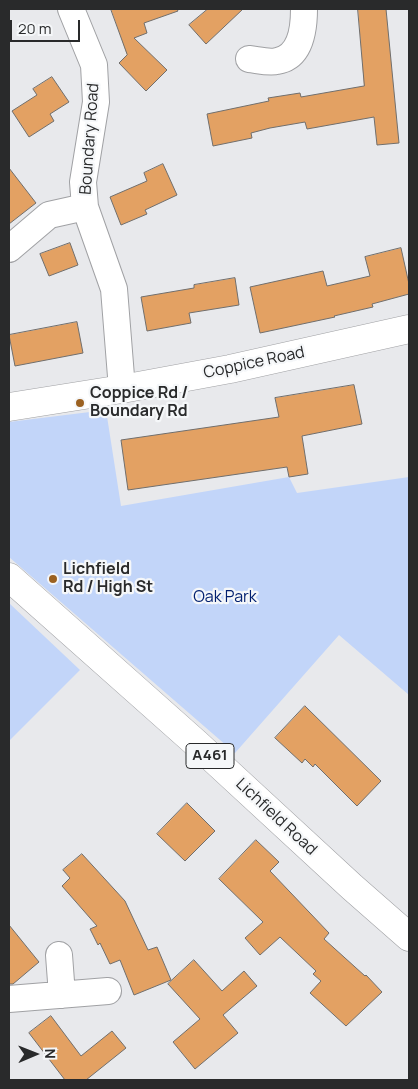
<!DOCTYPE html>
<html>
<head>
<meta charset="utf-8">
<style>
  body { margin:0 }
  #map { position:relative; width:418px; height:1089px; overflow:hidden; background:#e8e9ec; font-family:Manrope,sans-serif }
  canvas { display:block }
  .frame { position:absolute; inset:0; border:10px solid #292a2b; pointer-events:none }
  .north { position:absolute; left:10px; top:1029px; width:50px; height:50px; -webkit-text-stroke:4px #f5f7f9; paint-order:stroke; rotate:89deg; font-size:14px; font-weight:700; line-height:20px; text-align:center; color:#292a2b }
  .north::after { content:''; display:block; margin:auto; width:18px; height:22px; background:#292a2b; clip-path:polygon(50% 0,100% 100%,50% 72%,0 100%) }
  .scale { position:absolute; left:10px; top:20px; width:70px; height:22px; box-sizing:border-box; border:2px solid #292a2b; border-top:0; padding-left:6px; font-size:15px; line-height:18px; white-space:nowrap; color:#292a2b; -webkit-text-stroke:4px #f5f7f9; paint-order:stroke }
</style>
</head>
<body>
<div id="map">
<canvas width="418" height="1089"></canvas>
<div class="frame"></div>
<div class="north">N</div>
<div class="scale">20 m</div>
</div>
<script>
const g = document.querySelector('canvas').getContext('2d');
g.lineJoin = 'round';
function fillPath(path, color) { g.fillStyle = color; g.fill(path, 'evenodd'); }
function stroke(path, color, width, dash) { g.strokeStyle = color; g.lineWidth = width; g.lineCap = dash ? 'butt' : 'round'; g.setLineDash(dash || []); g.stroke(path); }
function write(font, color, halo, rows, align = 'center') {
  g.font = font + ' Manrope,sans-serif'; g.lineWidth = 4.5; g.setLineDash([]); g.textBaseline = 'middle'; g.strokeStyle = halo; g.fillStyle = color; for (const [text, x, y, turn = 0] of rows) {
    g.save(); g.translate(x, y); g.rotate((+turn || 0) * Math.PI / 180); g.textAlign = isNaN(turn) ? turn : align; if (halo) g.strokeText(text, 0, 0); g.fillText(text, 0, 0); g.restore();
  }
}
fillPath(new Path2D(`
  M 106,410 L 121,506 L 289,477 L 297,493 L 409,477 L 409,695 L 339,635 L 235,753 L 9,557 L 9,422 Z
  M 9,603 L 80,670 L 9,741 Z`), '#c2d5f9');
const building = new Path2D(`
  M 111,9 L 177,9 L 178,11 L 144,23 L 147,33 L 134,38 L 167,70 L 146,91 L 119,63 L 127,55 Z
  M 208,9 L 243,9 L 206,44 L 189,25 Z
  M 358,9 L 386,9 L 399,143 L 377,145 L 374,117 L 307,129 L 305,122 L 270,128 L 251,133 L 252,138 L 213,146 L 207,114 L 269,101 L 268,98 L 300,93 L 301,97 L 364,86 Z
  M 52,77 L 69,102 L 50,114 L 54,121 L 29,137 L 12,111 L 37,95 L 33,89 Z
  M 163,164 L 177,195 L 145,210 L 147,214 L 121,225 L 110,197 L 147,181 L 144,173 Z
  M 9,168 L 36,203 L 9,224 Z
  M 70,243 L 78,265 L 49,276 L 40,254 Z
  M 401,248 L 409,284 L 409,294 L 372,304 L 373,307 L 334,316 L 335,317 L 260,333 L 250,287 L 323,271 L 327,286 L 370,276 L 365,257 Z
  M 235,278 L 239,305 L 189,313 L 191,323 L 147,331 L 141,297 L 194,288 L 194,285 Z
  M 77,322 L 83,353 L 15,366 L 9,335 Z
  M 354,385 L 362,424 L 302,436 L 308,474 L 289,477 L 287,467 L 128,490 L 121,440 L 279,417 L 275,398 Z
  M 305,706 L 381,781 L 357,806 L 315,764 L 313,767 L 305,759 L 302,763 L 275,738 Z
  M 187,803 L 215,831 L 185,861 L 157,834 Z
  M 256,840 L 279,862 L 270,871 L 329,933 L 324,939 L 365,976 L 366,975 L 382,992 L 346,1026 L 310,993 L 321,981 L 313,974 L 316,971 L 280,937 L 260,955 L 245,938 L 263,922 L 219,879 Z
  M 82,854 L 125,901 L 148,950 L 157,947 L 171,980 L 134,995 L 120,960 L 110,964 L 100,943 L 98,945 L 90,929 L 97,926 L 62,886 L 70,878 L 63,870 Z
  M 9,925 L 39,962 L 13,984 L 9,984 Z
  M 194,960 L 222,991 L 244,971 L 257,986 L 223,1015 L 238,1033 L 195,1069 L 173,1042 L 200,1019 L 168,984 Z
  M 51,1016 L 81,1056 L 112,1031 L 126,1048 L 86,1080 L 65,1080 L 29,1033 Z`);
fillPath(building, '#e3a163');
stroke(building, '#706e6c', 1);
const street = new Path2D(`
  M 71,9 L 94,65 L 96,102 L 83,182 L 85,207 L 114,289 L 122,389
  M 249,59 C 258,60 269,63 277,61 C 301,57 304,28 304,9
  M 9,249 L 49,215 L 85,207
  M 59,955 L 62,995
  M 9,999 L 108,991`);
const secondary = new Path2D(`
  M 9,407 L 122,389 L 230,369 L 409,329`);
const highway = new Path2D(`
  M 9,577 L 197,744 L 352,887 L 409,937`);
stroke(street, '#a0a1a4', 28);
stroke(secondary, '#a0a1a4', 29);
stroke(highway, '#a0a1a4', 29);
stroke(street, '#fff', 26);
stroke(secondary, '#fff', 28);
stroke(highway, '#fff', 28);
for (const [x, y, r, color] of [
  [80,403,5,"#9b6121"],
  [53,579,5,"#9b6121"]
]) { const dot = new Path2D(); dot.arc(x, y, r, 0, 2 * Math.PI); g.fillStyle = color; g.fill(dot); stroke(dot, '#f5f7f9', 2); }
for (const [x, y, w] of [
  [210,756,48]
]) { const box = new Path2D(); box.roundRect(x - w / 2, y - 12.5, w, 25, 4); g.fillStyle = '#f5f7f9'; g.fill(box); stroke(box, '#292a2b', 1); }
write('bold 15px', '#292a2b', null, [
  ["A461",210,756]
]);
write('16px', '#292a2b', '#f5f7f9', [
  ["Boundary Road",90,139,-86],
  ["Coppice Road",254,363,-12],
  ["Lichfield Road",276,817,43]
]);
write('bold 16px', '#292a2b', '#f5f7f9', [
  ["Coppice Rd /",90,394],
  ["Boundary Rd",90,412],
  ["Lichfield",63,570],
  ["Rd / High St",63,588]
], 'left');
write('16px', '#011f6f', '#f5f7f9', [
  ["Oak Park",225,598]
]);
</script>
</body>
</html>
